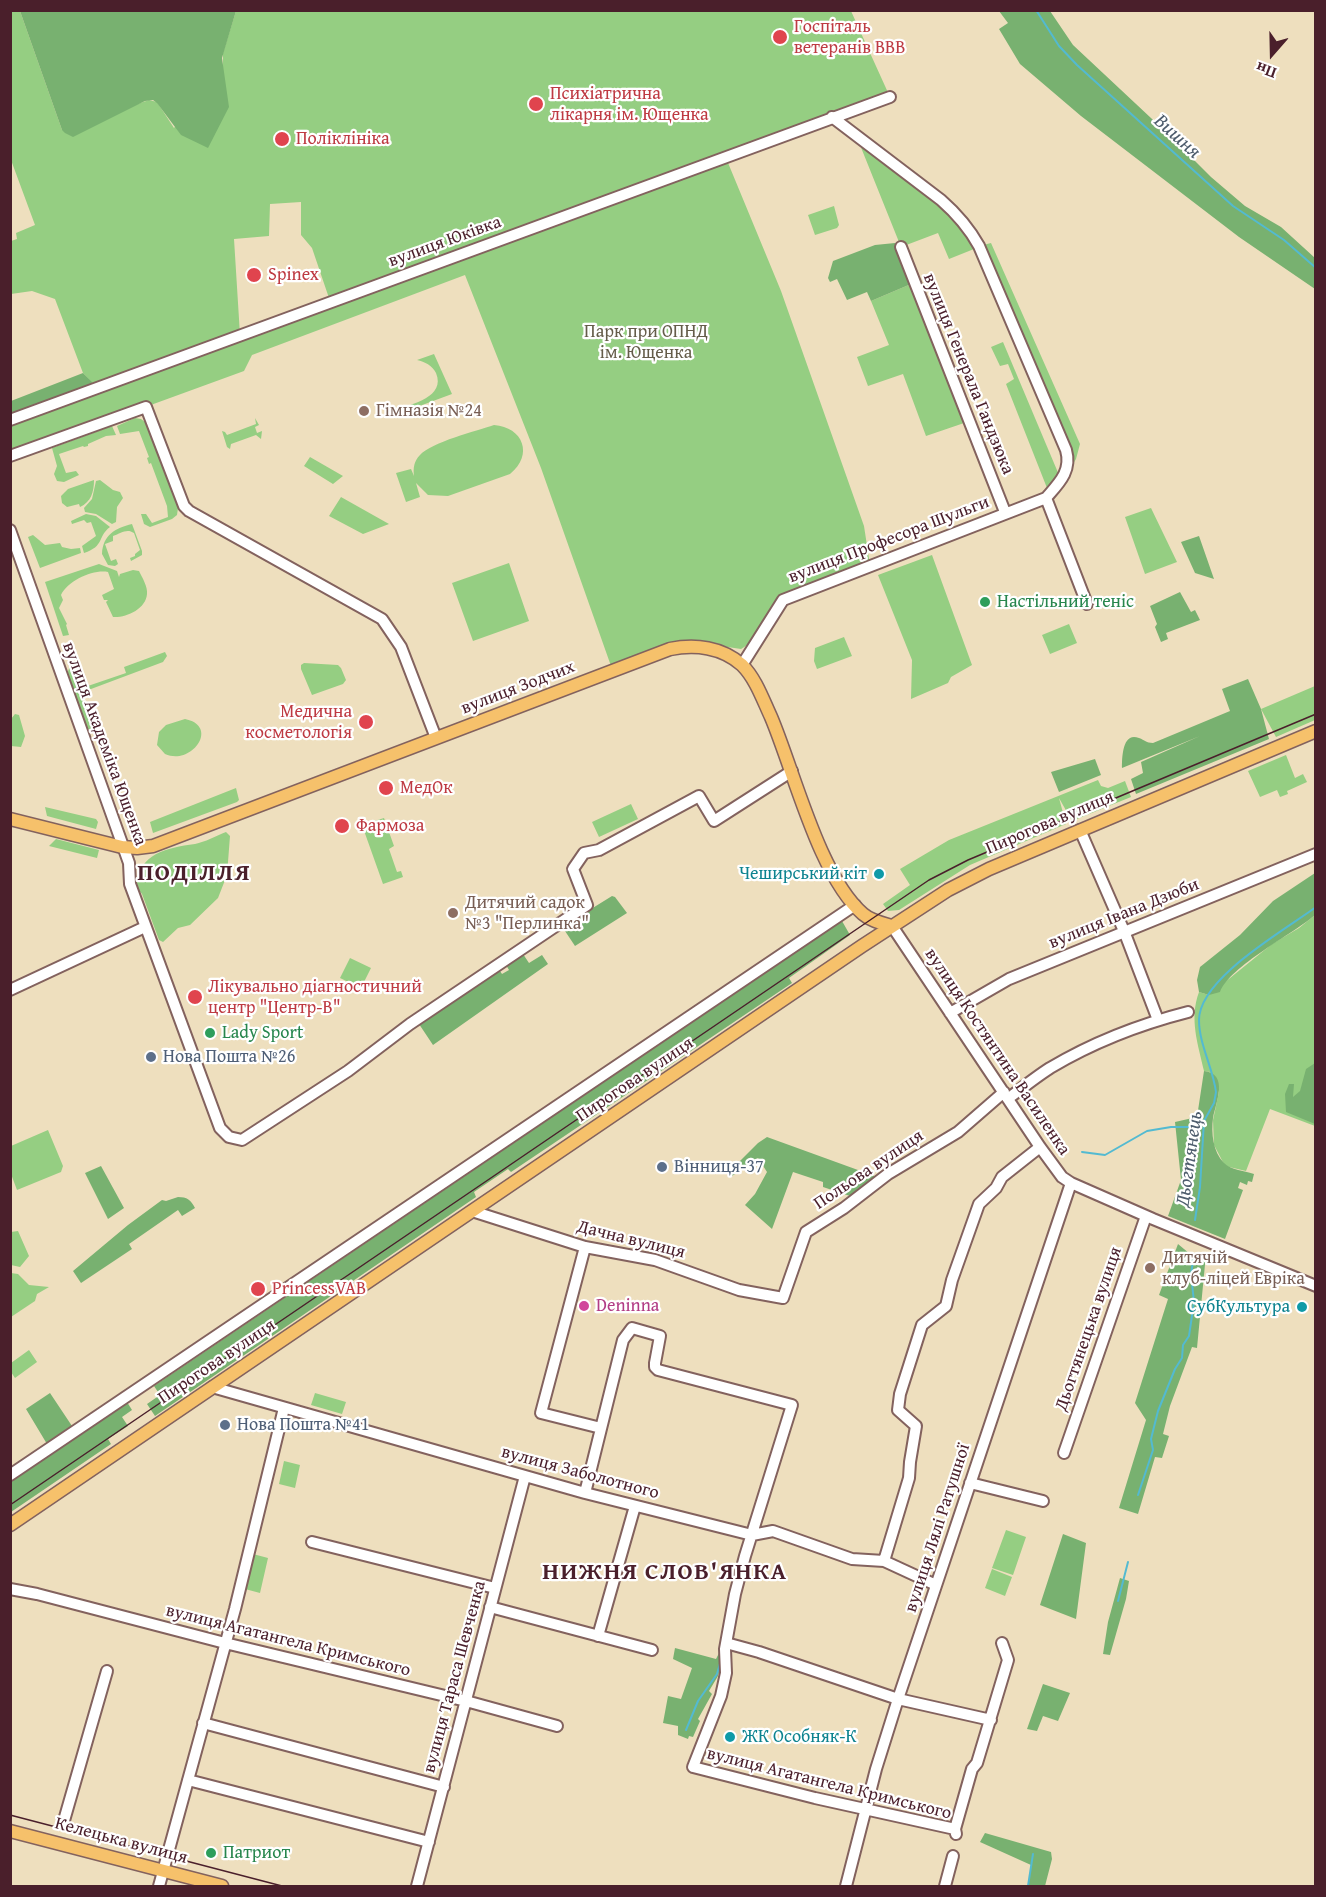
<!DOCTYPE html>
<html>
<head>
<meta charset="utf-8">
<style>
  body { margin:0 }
  #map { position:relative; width:1326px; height:1897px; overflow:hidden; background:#eedfbe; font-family:"Gentium Book Plus",serif }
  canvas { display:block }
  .frame { position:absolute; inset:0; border:12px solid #4a1f2b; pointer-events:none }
  .north { position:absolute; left:1242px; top:24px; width:60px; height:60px; -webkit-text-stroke:4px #fff; paint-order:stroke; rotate:200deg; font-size:16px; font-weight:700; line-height:24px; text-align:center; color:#4a1f2b }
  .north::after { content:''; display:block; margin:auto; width:21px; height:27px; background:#4a1f2b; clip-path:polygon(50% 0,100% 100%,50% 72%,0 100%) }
</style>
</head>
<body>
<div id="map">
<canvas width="1326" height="1897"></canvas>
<div class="frame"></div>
<div class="north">Пн</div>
</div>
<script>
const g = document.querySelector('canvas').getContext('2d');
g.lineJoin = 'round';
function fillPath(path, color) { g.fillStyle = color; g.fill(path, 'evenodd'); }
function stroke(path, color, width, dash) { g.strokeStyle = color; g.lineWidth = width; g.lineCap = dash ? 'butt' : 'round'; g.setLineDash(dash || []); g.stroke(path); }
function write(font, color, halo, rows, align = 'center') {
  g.font = font + ' "Gentium Book Plus",serif'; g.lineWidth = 4.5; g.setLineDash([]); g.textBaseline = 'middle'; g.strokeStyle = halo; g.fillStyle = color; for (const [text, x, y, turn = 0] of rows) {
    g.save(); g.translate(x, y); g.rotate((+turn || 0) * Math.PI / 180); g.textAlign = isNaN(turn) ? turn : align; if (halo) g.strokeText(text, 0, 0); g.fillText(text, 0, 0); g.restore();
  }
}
fillPath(new Path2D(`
  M 11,11 L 20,11 L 62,130 L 149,100 L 157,102 L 174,128 L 223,65 L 223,53 L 236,11 L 851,11 L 890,97 L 726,158 L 781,291 L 864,526 L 870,565 L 783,600 L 757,635 L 749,644 L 741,649 L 687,641 L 668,645 L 611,666 L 541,468 L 465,275 L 252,355 L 244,371 L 11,456 L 11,420 L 97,388 L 83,373 L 55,299 L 32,291 L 11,294 L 11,241 L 17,239 L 16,233 L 35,225 L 11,160 ZM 301,202 L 301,235 L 312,248 L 330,301 L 240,335 L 234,239 L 269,236 L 270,204 Z
  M 856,135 L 941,200 L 979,246 L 991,243 L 1080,444 L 1076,459 L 1069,471 L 979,247 L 949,259 L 938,233 L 901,247 Z
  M 834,206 L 839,225 L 837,228 L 815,235 L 808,215 Z
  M 911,284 L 967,422 L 926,436 L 903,374 L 868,386 L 857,357 L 889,345 L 871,301 Z
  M 1003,342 L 1059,475 L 1055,484 L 1047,488 L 1006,384 L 1014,379 L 1008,364 L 1000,366 L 991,347 Z
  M 434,354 L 452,394 L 398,414 L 396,410 C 412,404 446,397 436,373 C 432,365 425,362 417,360 Z
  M 135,418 L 141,419 L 145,422 L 178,508 L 177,515 L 172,519 L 150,527 L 144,524 L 141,514 L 146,514 L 152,523 L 168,517 L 167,506 L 151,463 L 149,464 L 147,458 L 149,457 L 139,431 L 120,434 L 117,426 Z
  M 255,418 L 259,425 L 255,427 L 257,433 L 262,431 L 261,439 L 256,435 L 231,444 L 230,449 L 227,447 L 222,431 L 225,432 L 227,435 L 256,424 Z
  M 494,425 C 523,427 534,455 510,474 L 448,496 L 428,495 L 416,483 L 420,497 L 406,502 L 396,473 L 411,469 L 414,476 C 413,468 414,461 420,455 C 432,442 476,431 494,425 Z
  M 112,426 L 116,435 L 106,436 L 88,444 L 88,446 L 84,447 L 83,446 L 59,454 L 66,473 L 76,471 L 79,475 L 64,482 L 57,481 L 54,474 L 57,466 L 52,448 Z
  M 310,457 L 343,476 L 333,484 L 304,466 Z
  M 94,480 C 94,492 91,502 80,507 L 79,504 L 67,507 L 62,503 L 61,496 L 68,489 Z
  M 100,480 L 113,490 L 120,492 L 123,498 L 117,507 L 116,522 L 112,524 L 96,514 L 85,512 L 84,508 L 92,499 L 96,481 Z
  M 341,497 L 389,524 L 363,534 L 329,516 Z
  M 1151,508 L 1177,562 L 1145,574 L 1125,517 Z
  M 86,514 L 96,516 L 110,527 C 97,537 105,546 84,553 L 82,546 L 96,536 L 91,522 L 87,523 L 84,520 L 72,524 L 71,521 Z
  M 132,524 L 142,551 L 142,555 L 131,561 L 130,558 L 135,556 L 135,554 L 140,550 L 134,533 C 127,528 121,533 113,536 L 113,541 L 105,544 L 111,561 L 116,559 L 118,564 L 115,566 L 108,565 L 102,554 C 103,535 115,528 132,524 Z
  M 33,535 L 45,545 L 60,543 L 62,547 L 71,549 L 80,548 L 81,553 L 40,568 L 28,537 Z
  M 932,555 L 972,665 L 951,677 L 948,683 L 911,699 L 912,660 L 878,575 Z
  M 509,563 L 529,621 L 473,641 L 452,583 Z
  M 99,564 L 117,571 L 119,577 L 120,574 L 133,570 L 139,571 C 142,577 148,587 147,594 C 146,609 126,618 113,617 L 106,602 L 108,600 L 104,600 L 102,595 L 114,589 L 108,572 C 94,569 68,580 61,595 L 63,600 L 59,608 L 67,624 L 66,625 L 69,635 L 63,636 L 45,582 Z
  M 1069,624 L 1077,643 L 1050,654 L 1042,635 Z
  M 844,637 L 852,656 L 817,669 L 814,661 L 815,648 Z
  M 165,652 L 167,656 L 163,662 L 83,692 L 82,688 L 126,673 L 124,667 Z
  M 304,663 L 338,665 L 341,668 L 346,680 L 343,684 L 312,695 L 301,669 L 301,665 Z
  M 70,666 L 71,667 L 94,732 L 86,728 L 67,674 Z
  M 1315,686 L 1315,720 L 1276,737 L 1261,709 Z
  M 15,714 L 19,715 L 25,736 L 21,747 L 11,746 L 11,719 Z
  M 185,719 C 220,726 192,766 165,754 L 157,745 L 159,732 L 166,725 Z
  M 1286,755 L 1295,778 L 1303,774 L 1307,782 L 1287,791 L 1288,794 L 1280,797 L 1277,790 L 1260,797 L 1248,771 Z
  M 1098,780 L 1101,786 L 1108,788 L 1125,781 L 1131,797 L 1072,821 L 1059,798 L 1066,824 L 970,865 L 899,910 L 888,911 L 883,904 L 910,885 L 900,869 L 949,840 Z
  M 236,788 L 239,800 L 237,802 L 153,833 L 150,822 Z
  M 631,804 L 638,819 L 599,837 L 592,822 Z
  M 45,807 L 96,819 L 98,822 L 96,829 L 47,816 Z
  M 384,818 L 394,846 L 389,849 L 397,872 L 401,871 L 403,877 L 383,884 L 362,825 Z
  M 226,832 L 230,836 L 227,875 L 218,898 L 190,925 L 178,928 L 163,942 L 159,940 L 142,894 L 136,887 C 139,853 166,848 195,844 C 205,842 216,836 226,832 Z
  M 56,839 L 99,850 L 97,858 L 49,846 Z
  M 1315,915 L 1315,1126 L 1270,1109 L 1246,1171 L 1225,1166 L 1214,1145 L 1213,1120 L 1219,1092 L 1210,1072 L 1204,1071 C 1198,1044 1189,1019 1199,992 L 1209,995 L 1272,944 L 1299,928 Z
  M 350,958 L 371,968 L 361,988 L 340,978 Z
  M 48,1130 L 63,1166 L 61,1172 L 17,1190 L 11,1174 L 11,1146 Z
  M 18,1231 L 29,1256 L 20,1267 L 11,1265 L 11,1232 Z
  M 11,1273 L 18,1274 L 29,1285 L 49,1287 L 37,1294 L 35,1301 L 11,1317 Z
  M 29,1350 L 37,1362 L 15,1378 L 11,1372 L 11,1363 Z
  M 315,1393 L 346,1402 L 342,1414 L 311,1405 Z
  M 284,1461 L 300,1465 L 295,1488 L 279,1484 Z
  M 1006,1530 L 1026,1537 L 1013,1575 L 992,1568 Z
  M 253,1554 L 268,1558 L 260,1593 L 245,1589 Z
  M 992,1569 L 1012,1577 L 1005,1596 L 985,1588 Z`), '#95ce82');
fillPath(new Path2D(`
  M 20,11 L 236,11 L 222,58 L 229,107 L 208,148 L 181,135 L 157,103 L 153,100 L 145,101 L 73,137 L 65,133 L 62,130 Z
  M 999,11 L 1050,11 L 1073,45 L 1167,133 L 1211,177 L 1245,206 L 1281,227 L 1315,258 L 1315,289 L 1239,237 L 1081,116 L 1020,64 L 999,29 L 1008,23 Z
  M 895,243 L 911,284 L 871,301 L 867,292 L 847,300 L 837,279 L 830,282 L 828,278 L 833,261 L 875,245 Z
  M 83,373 L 98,388 L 11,420 L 11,401 Z
  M 1199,536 L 1214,579 L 1195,573 L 1181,542 Z
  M 1180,592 L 1191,612 L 1195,610 L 1200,620 L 1166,633 L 1168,639 L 1161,642 L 1155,627 L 1157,624 L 1150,606 Z
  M 1248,679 L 1261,709 L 1269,739 L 1136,794 L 1131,779 L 1143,773 L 1141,762 L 1200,736 L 1122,768 C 1122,759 1122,731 1139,738 C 1145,740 1146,743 1153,743 L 1230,711 L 1222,689 Z
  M 1095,759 L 1101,775 L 1059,792 L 1051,772 Z
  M 1315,873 L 1315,915 C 1293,934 1230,966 1220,992 L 1209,995 L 1199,992 L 1197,980 L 1200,967 L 1240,935 L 1273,901 Z
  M 612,896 L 615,897 L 627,913 L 575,946 L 565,931 L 573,924 L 575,919 Z
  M 842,921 L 850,935 L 789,978 L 792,983 L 511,1172 L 508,1169 L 474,1192 L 476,1197 L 155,1416 L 147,1404 L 160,1395 L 154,1386 Z
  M 523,954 L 529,963 L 542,955 L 548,964 L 433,1045 L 419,1024 L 500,971 L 502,974 L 509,970 L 506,965 Z
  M 1315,1063 L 1315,1124 L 1286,1112 L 1285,1094 L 1289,1084 L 1294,1084 L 1293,1097 L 1300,1091 L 1306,1069 Z
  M 1204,1071 C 1229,1074 1216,1102 1213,1118 C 1211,1133 1213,1152 1224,1163 C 1230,1170 1246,1171 1254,1174 L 1252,1182 L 1248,1181 L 1247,1185 L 1240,1182 L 1238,1188 L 1243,1190 L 1225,1239 L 1168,1216 L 1181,1180 L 1175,1122 L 1197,1117 Z
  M 767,1137 L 880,1178 L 853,1197 L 823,1187 L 823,1182 L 793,1172 L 772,1229 L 745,1205 L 755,1194 L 767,1172 L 758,1158 L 732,1176 L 729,1172 L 758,1143 Z
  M 101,1166 L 124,1208 L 108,1219 L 85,1173 Z
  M 178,1197 C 187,1197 191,1200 195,1208 L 182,1216 L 178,1210 L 129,1244 L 132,1249 L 81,1283 L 73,1271 L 128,1225 L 162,1200 L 166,1201 Z
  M 1178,1244 L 1190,1254 L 1206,1254 L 1197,1348 L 1192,1347 L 1170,1406 L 1163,1434 L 1169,1436 L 1162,1458 L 1155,1457 L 1138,1514 L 1119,1508 L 1146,1420 L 1135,1403 L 1168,1299 L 1159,1295 Z
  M 50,1393 L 72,1426 L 47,1444 L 26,1409 Z
  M 127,1402 L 132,1410 L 122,1417 L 128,1426 L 108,1439 L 111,1444 L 11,1512 L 11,1481 Z
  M 1063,1534 L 1086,1543 L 1076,1619 L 1040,1605 Z
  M 1120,1578 L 1129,1581 L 1126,1599 L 1110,1655 L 1103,1654 L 1108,1622 Z
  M 675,1648 L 716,1659 L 721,1649 L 724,1656 L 718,1676 L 709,1691 L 712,1694 L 698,1719 L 700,1721 L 693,1737 L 689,1736 L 688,1739 L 678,1735 L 678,1726 L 663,1723 L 668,1696 L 681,1699 L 692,1668 L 673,1659 Z
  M 1043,1684 L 1070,1693 L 1058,1721 L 1043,1716 L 1037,1731 L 1027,1729 Z
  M 985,1833 L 1051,1852 L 1052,1859 L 1045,1886 L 1028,1886 L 1031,1865 L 980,1842 Z`), '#78b170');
stroke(new Path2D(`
  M 1036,10 L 1059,46 L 1077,65 L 1233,206 L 1284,240 L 1316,268
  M 1082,1152 L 1105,1155 L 1147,1131 L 1171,1127 L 1198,1127 L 1203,1123
  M 1195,1220 L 1200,1187 L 1204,1121 L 1214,1103 L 1216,1092 C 1213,1068 1199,1044 1199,1020 C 1199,978 1285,930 1316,907
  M 1138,1495 L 1153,1450 L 1151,1439 L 1158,1411 L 1175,1369 L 1182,1358 L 1183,1345 L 1189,1336 L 1194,1302 L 1191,1274 L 1194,1255
  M 1118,1601 L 1128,1562
  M 686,1730 L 698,1701 L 717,1674 L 721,1660
  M 1028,1886 L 1033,1854`), '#53bad1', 2);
const minor = new Path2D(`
  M 901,247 L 1005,512
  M 10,420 L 890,97
  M 10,456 L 146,407 L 184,506 L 189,511 L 382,619 L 401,647 L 436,738
  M 1046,498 L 1087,604
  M 10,530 L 129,863 L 130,884 L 220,1128 L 229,1137 L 242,1140 L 348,1071 L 410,1024 L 587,905 L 573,869 L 584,853 L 599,850 L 699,796 L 714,821 L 792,771
  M 742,665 L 783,600 L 1046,498 C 1059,483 1072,471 1066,450 L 979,246 C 969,228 957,214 941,200 L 832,117
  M 1080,830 L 1124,931 L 1158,1020
  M 892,926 L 1040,1147 L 1062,1177 L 1071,1183 L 1153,1219 L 1316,1286
  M 10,990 L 145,927
  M 950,1013 L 1009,979 L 1316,854
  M 1009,1098 C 1022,1088 1036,1077 1050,1068 C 1092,1043 1141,1024 1188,1012
  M 472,1211 L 585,1247 L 655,1260 L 739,1290 L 783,1298 L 806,1232 L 844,1208 L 888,1174 L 958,1132 L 1004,1092
  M 585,1247 L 541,1413 L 601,1428
  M 212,1387 L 585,1493 L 752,1535 L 773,1531 L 852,1559 L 884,1561 L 936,1585
  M 1064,1453 L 1146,1216
  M 10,1475 L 855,905
  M 970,1483 L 1043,1501
  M 585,1493 L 623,1340 L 632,1328 L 660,1336 L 655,1363 L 655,1367 L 658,1370 L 792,1405 L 745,1556 L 735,1594 L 725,1649 L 726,1673 L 721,1696 L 693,1767 L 815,1798 L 955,1829 L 956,1834
  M 312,1542 L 495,1588
  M 884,1561 L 909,1478 L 910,1462 L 916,1426 L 898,1410 L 900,1394 L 922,1325 L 946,1306 L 952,1280 L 979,1204 L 996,1188 L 1002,1177 L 1040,1147
  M 10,1589 L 37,1594 L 225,1643 L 466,1701 L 557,1726
  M 490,1607 L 652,1650
  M 598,1636 L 635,1506
  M 726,1643 L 759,1652 L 898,1699 L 991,1720
  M 203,1723 L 444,1787
  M 188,1780 L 429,1842
  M 63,1824 L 107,1671
  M 955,1829 L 972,1769 L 977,1763 L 1008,1660 L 1002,1643
  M 159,1886 L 235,1609 L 284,1408
  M 417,1886 L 525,1476
  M 846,1886 L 876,1769 L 898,1699 L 1071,1183
  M 945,1886 L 953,1856`);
const major = new Path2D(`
  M 10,819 L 122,847 L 137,848 L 153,846 L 670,649 C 695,644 722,647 742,665 C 756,679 763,700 771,717 C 794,771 819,876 863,914 C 871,921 882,923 892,926
  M 10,1525 L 862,946 L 948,890 L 989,869 L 1316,731
  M 10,1831 L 222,1886`);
stroke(minor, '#83625e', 14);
stroke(major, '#83625e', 15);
stroke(minor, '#fff', 10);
stroke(major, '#f6c16b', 12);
stroke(new Path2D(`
  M 10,1505 L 929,880 L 968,860 L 1316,714
  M 10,1815 L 282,1886`), '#4a1f2b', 1.5);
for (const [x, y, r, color] of [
  [780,37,8,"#e0444e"],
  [536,104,8,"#e0444e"],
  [282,139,8,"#e0444e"],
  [254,275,8,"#e0444e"],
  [364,411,6,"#8d6e63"],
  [985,602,6,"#2e9e5b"],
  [366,722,8,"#e0444e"],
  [386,788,8,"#e0444e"],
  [342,826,8,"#e0444e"],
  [879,874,6,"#0f9aa8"],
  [453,913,6,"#8d6e63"],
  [195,997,8,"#e0444e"],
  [210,1033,6,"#2e9e5b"],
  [151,1057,6,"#5c6f8a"],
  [662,1167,6,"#5c6f8a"],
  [1150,1268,6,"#8d6e63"],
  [258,1289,8,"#e0444e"],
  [584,1306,6,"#d1479c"],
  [1302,1307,6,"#0f9aa8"],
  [225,1425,6,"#5c6f8a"],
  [730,1737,6,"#0f9aa8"],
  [211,1853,6,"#2e9e5b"]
]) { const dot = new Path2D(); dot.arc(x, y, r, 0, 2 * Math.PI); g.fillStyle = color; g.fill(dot); stroke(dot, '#fff', 2); }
write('18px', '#be3a42', '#fff', [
  ["Госпіталь",794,27],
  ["ветеранів ВВВ",794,48],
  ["Психіатрична",550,94],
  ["лікарня ім. Ющенка",550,115],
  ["Поліклініка",296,139],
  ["Spinex",268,275],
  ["Медична",352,712,"right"],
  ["косметологія",352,733,"right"],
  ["МедОк",400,788],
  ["Фармоза",356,826],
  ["Лікувально діагностичний",208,987],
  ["центр \"Центр-В\"",208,1008],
  ["PrincessVAB",272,1289]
], 'left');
write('18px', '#4a1f2b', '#fff', [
  ["вулиця Юківка",445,242,-20],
  ["вулиця Генерала Гандзюка",968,374,68],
  ["вулиця Професора Шульги",889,540,-21],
  ["вулиця Зодчих",518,688,-21],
  ["вулиця Академіка Ющенка",104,744,70],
  ["Пирогова вулиця",1050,823,-23],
  ["вулиця Івана Дзюби",1124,914,-22],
  ["вулиця Костянтина Василенка",997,1052,56],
  ["Пирогова вулиця",635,1080,-34],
  ["Польова вулиця",869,1170,-34],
  ["Дачна вулиця",631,1240,14],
  ["Дьогтянецька вулиця",1089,1329,-71],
  ["Пирогова вулиця",217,1362,-34],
  ["вулиця Заболотного",580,1473,15],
  ["вулиця Лялі Ратушної",938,1528,-72],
  ["вулиця Агатангела Кримського",288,1641,14],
  ["вулиця Тараса Шевченка",455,1677,-75],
  ["вулиця Агатангела Кримського",829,1784,14],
  ["Келецька вулиця",121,1841,15]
]);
write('18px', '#645c49', '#fff', [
  ["Парк при ОПНД",646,332],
  ["ім. Ющенка",646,353]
]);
write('18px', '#785e54', '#fff', [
  ["Гімназія №24",376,411],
  ["Дитячий садок",465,903],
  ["№3 \"Перлинка\"",465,924],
  ["Дитячій",1162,1258],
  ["клуб-ліцей Евріка",1162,1279]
], 'left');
write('18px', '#27864d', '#fff', [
  ["Настільний теніс",997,602],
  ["Lady Sport",222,1033],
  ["Патриот",223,1853]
], 'left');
write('18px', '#0d838f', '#fff', [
  ["Чеширський кіт",867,874],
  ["СубКультура",1290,1307],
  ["ЖК Особняк-К",742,1737,"left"]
], 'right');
write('18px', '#4e5e75', '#fff', [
  ["Нова Пошта №26",163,1057],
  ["Вінниця-37",674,1167],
  ["Нова Пошта №41",237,1425]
], 'left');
write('18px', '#b23c85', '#fff', [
  ["Deninna",596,1306]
], 'left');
write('italic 20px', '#4e5d6d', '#fff', [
  ["Вишня",1177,137,42],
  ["Дьогтянець",1190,1159,-82]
]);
g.letterSpacing = '1.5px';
write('bold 24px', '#4a1f2b', '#fff', [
  ["ПОДІЛЛЯ",194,874],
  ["НИЖНЯ СЛОВ'ЯНКА",665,1573]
]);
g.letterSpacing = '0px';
</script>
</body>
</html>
